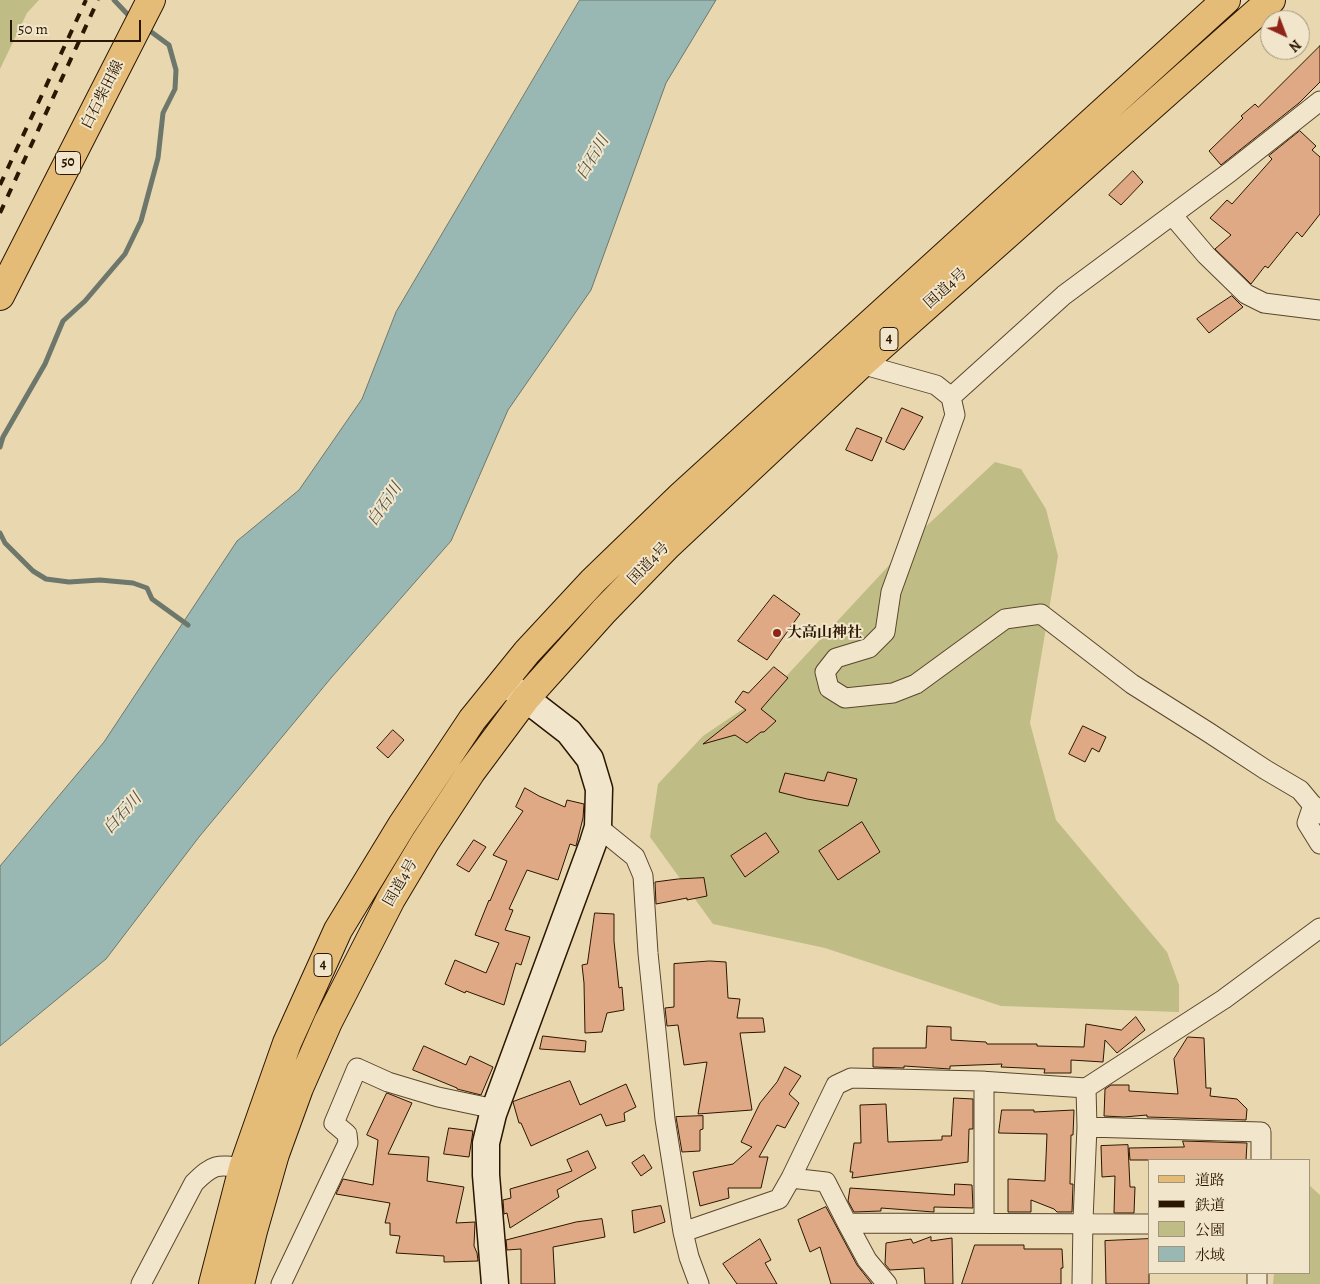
<!DOCTYPE html>
<html>
<head>
<meta charset="utf-8">
<style>
  body { margin:0 }
  #map { position:relative; width:1320px; height:1284px; overflow:hidden; background:#e9d8af; font-family:Alegreya,"Noto Serif JP",serif }
  canvas { display:block }
  .legend { position:absolute; left:1148px; top:1159px; width:162px; height:115px; box-sizing:border-box; background:#f1e6cb; border:1px solid #a2937a; margin:0; padding:6px 9px; list-style:none; font-size:15px; color:#2b1600 }
  .legend li { display:flex; align-items:center; gap:10px; height:25px }
  .legend b { width:25px; border:1px solid #a2937a }
  .north { position:absolute; left:1260px; top:10px; width:50px; height:50px; box-sizing:border-box; background:#f1e6cb; border:1px solid #a2937a; border-radius:50%; rotate:137deg; font-size:14px; font-weight:700; line-height:20px; text-align:center; color:#2b1600 }
  .north::after { content:''; display:block; margin:auto; width:18px; height:22px; background:#8f2418; clip-path:polygon(50% 0,100% 100%,50% 72%,0 100%) }
  .scale { position:absolute; left:10px; top:20px; width:131px; height:22px; box-sizing:border-box; border:2px solid #2b1600; border-top:0; padding-left:6px; font-size:15px; line-height:18px; white-space:nowrap; color:#2b1600; -webkit-text-stroke:4px #f1e6cb; paint-order:stroke }
</style>
</head>
<body>
<div id="map">
<canvas width="1320" height="1284"></canvas>
<ul class="legend">
<li><b style="height:6px;background:#e4bc78"></b>道路</li>
<li><b style="height:6px;background:#2b1600"></b>鉄道</li>
<li><b style="height:14px;background:#bfbc85"></b>公園</li>
<li><b style="height:14px;background:#99b8b3"></b>水域</li>
</ul>
<div class="north">N</div>
<div class="scale">50 m</div>
</div>
<script>
const g = document.querySelector('canvas').getContext('2d');
g.lineJoin = 'round';
function fillPath(path, color) { g.fillStyle = color; g.fill(path, 'evenodd'); }
function stroke(path, color, width, dash) { g.strokeStyle = color; g.lineWidth = width; g.lineCap = dash ? 'butt' : 'round'; g.setLineDash(dash || []); g.stroke(path); }
function write(font, color, halo, rows, align = 'center') {
  g.font = font + ' Alegreya,"Noto Serif JP",serif'; g.lineWidth = 4; g.setLineDash([]); g.textBaseline = 'middle'; g.strokeStyle = halo; g.fillStyle = color; for (const [text, x, y, turn = 0] of rows) {
    g.save(); g.translate(x, y); g.rotate((+turn || 0) * Math.PI / 180); g.textAlign = isNaN(turn) ? turn : align; if (halo) g.strokeText(text, 0, 0); g.fillText(text, 0, 0); g.restore();
  }
}
fillPath(new Path2D(`
  M 0,0 L 39,0 L 27,13 L 0,69 Z
  M 995,462 L 1021,469 L 1046,509 L 1058,556 L 1030,723 L 1056,820 L 1167,952 L 1179,985 L 1179,1012 L 1001,1006 L 825,948 L 713,924 L 650,837 L 658,784 L 703,736 L 777,686 L 920,532 Z
  M 1309,1185 L 1320,1195 L 1320,1284 L 1273,1284 L 1274,1273 L 1309,1273 Z`), '#bfbc85');
const water = new Path2D(`
  M 580,0 L 716,0 L 666,83 L 591,290 L 508,410 L 451,541 L 331,678 L 199,837 L 106,959 L 0,1046 L 0,866 L 104,742 L 237,541 L 299,490 L 362,399 L 396,312 Z`);
fillPath(water, '#99b8b3');
stroke(water, '#6d776b', 1);
stroke(new Path2D(`
  M 114,0 L 133,20
  M 0,447 L 3,437 L 45,364 L 63,321 L 85,301 L 125,254 L 141,221 L 158,158 L 163,113 L 175,89 L 176,70 L 169,45 L 146,28
  M 0,533 L 5,543 L 33,571 L 46,579 L 69,582 L 100,580 L 133,583 L 147,588 L 152,599 L 188,625`), '#6d776b', 5);
const building = new Path2D(`
  M 1320,46 L 1320,82 L 1299,103 L 1221,165 L 1209,151 L 1243,118 L 1241,116 L 1255,104 L 1258,107 Z
  M 1300,131 L 1316,146 L 1312,150 L 1320,157 L 1320,214 L 1302,237 L 1297,232 L 1268,268 L 1265,266 L 1251,284 L 1215,249 L 1231,235 L 1210,218 L 1227,200 L 1232,204 L 1272,159 L 1269,156 Z
  M 1133,171 L 1143,182 L 1121,205 L 1109,195 Z
  M 1232,296 L 1243,307 L 1209,333 L 1197,319 Z
  M 902,408 L 923,417 L 904,450 L 886,442 Z
  M 857,428 L 882,438 L 872,461 L 846,450 Z
  M 774,595 L 800,614 L 767,660 L 738,641 Z
  M 774,667 L 788,678 L 761,709 L 776,721 L 764,732 L 761,732 L 747,743 L 735,735 L 703,744 L 746,710 L 735,702 L 743,691 L 748,693 Z
  M 1083,726 L 1106,737 L 1099,752 L 1092,748 L 1085,762 L 1069,754 Z
  M 393,730 L 404,740 L 388,758 L 377,748 Z
  M 828,772 L 857,779 L 848,806 L 807,799 L 779,792 L 785,773 L 824,781 Z
  M 525,788 L 539,796 L 565,807 L 567,800 L 584,804 L 583,818 L 576,846 L 570,844 L 558,880 L 527,870 L 509,909 L 513,910 L 505,930 L 530,937 L 521,965 L 516,963 L 504,1005 L 466,991 L 465,993 L 445,984 L 455,960 L 486,973 L 499,943 L 475,935 L 489,900 L 490,901 L 507,861 L 493,855 L 523,811 L 516,807 Z
  M 862,822 L 880,852 L 838,880 L 819,851 Z
  M 766,833 L 779,852 L 745,877 L 731,856 Z
  M 474,840 L 486,847 L 469,872 L 457,865 Z
  M 704,878 L 707,896 L 687,900 L 687,898 L 656,904 L 655,882 L 678,879 Z
  M 595,913 L 614,914 L 614,941 L 619,988 L 622,987 L 624,1010 L 607,1013 L 602,1032 L 585,1033 L 584,983 L 582,965 L 587,964 Z
  M 710,961 L 726,962 L 728,998 L 740,999 L 737,1018 L 763,1018 L 765,1032 L 740,1033 L 752,1110 L 698,1114 L 707,1062 L 684,1065 L 678,1025 L 667,1026 L 665,1008 L 674,1007 L 674,964 Z
  M 1136,1017 L 1145,1030 L 1117,1053 L 1105,1040 L 1103,1062 L 1071,1060 L 1071,1073 L 1044,1073 L 1045,1069 L 1001,1067 L 1002,1064 L 950,1066 L 950,1069 L 904,1066 L 904,1068 L 873,1067 L 873,1048 L 926,1048 L 927,1026 L 951,1027 L 951,1040 L 986,1042 L 987,1044 L 1037,1044 L 1037,1046 L 1084,1047 L 1086,1024 L 1121,1030 Z
  M 543,1036 L 586,1041 L 585,1052 L 540,1049 Z
  M 1188,1037 L 1204,1038 L 1206,1088 L 1211,1088 L 1210,1096 L 1237,1099 L 1247,1109 L 1246,1120 L 1147,1117 L 1147,1115 L 1124,1117 L 1104,1116 L 1105,1089 L 1111,1085 L 1129,1085 L 1129,1091 L 1178,1094 L 1174,1059 Z
  M 424,1046 L 466,1065 L 470,1056 L 493,1067 L 481,1095 L 457,1089 L 457,1088 L 413,1070 Z
  M 785,1067 L 801,1076 L 789,1094 L 799,1103 L 785,1128 L 777,1125 L 759,1157 L 768,1157 L 761,1188 L 728,1188 L 729,1198 L 700,1206 L 693,1172 L 733,1164 L 752,1147 L 741,1142 L 760,1103 L 777,1082 Z
  M 570,1081 L 580,1105 L 626,1084 L 636,1107 L 624,1113 L 625,1121 L 606,1126 L 601,1114 L 531,1146 L 521,1123 L 519,1123 L 513,1102 Z
  M 387,1093 L 412,1103 L 388,1154 L 429,1157 L 427,1181 L 464,1187 L 456,1223 L 475,1222 L 474,1246 L 477,1253 L 478,1261 L 444,1262 L 444,1256 L 396,1253 L 400,1236 L 390,1235 L 390,1223 L 385,1223 L 390,1203 L 336,1194 L 343,1179 L 373,1185 L 378,1140 L 367,1135 Z
  M 954,1098 L 973,1099 L 973,1129 L 969,1129 L 968,1162 L 852,1178 L 853,1172 L 850,1172 L 854,1143 L 861,1143 L 860,1105 L 886,1104 L 888,1142 L 942,1140 L 942,1136 L 951,1136 Z
  M 1002,1110 L 1034,1110 L 1034,1112 L 1074,1110 L 1073,1135 L 1071,1135 L 1070,1184 L 1073,1184 L 1072,1212 L 1057,1212 L 1054,1209 L 1031,1200 L 1031,1212 L 1008,1212 L 1008,1179 L 1045,1181 L 1047,1134 L 999,1133 Z
  M 703,1116 L 703,1129 L 700,1130 L 700,1151 L 682,1152 L 676,1117 Z
  M 449,1128 L 473,1131 L 469,1157 L 444,1154 Z
  M 1183,1141 L 1247,1143 L 1246,1160 L 1130,1160 L 1129,1148 L 1184,1147 Z
  M 1128,1145 L 1130,1187 L 1135,1187 L 1134,1213 L 1114,1213 L 1115,1176 L 1102,1177 L 1101,1146 Z
  M 588,1151 L 596,1168 L 557,1190 L 559,1197 L 510,1228 L 507,1213 L 504,1214 L 503,1200 L 511,1198 L 510,1189 L 572,1171 L 567,1160 Z
  M 644,1155 L 652,1168 L 641,1176 L 632,1163 Z
  M 955,1184 L 972,1185 L 973,1208 L 934,1207 L 934,1212 L 881,1208 L 881,1211 L 854,1212 L 848,1201 L 850,1188 L 954,1195 Z
  M 661,1206 L 665,1222 L 634,1233 L 632,1211 Z
  M 826,1207 L 857,1265 L 872,1284 L 831,1284 L 820,1247 L 810,1252 L 798,1220 Z
  M 602,1219 L 605,1237 L 553,1247 L 555,1284 L 521,1284 L 521,1249 L 507,1250 L 506,1240 L 576,1222 Z
  M 931,1237 L 931,1241 L 952,1238 L 953,1284 L 925,1284 L 924,1268 L 890,1270 L 885,1264 L 886,1243 L 911,1239 L 913,1243 Z
  M 760,1239 L 771,1260 L 765,1263 L 777,1284 L 737,1284 L 723,1264 Z
  M 1149,1239 L 1149,1284 L 1106,1284 L 1105,1241 Z
  M 975,1245 L 1024,1245 L 1024,1249 L 1062,1249 L 1063,1268 L 1061,1268 L 1061,1284 L 962,1284 Z`);
fillPath(building, '#e0a985');
stroke(building, '#2b1600', 1);
const street = new Path2D(`
  M 1172,215 L 1206,255 L 1246,294 L 1264,303 L 1320,310
  M 861,364 L 936,385 L 951,397 L 955,415 L 891,592 L 885,632 L 869,648 L 836,658 L 825,672 L 829,688 L 845,698 L 893,693 L 916,684 L 1005,619 L 1041,614 L 1132,684 L 1208,732 L 1266,770 L 1300,790 L 1320,814
  M 951,397 L 1064,295 L 1230,172 L 1320,101
  M 1313,805 L 1307,823 L 1320,844
  M 598,827 L 635,857 L 643,876 L 648,953 L 665,1119 L 683,1232 L 689,1257 L 699,1284
  M 1087,1127 L 1261,1132 L 1261,1160
  M 791,1178 L 826,1182 L 847,1223 L 1149,1224
  M 847,1223 L 867,1260 L 887,1284
  M 984,1223 L 984,1081
  M 683,1232 L 779,1199 L 791,1178 L 836,1085 L 851,1078 L 980,1081 L 1086,1088 L 1224,999 L 1320,928
  M 141,1284 L 194,1183 C 213,1164 217,1164 243,1168
  M 281,1284 L 348,1143 L 347,1134 L 334,1123 L 357,1068 L 388,1082 L 438,1097 L 495,1109
  M 1082,1284 L 1083,1220 L 1087,1127 L 1086,1088
  M 1257,1284 L 1257,1273`);
const secondary = new Path2D(`
  M 495,1284 L 486,1175 L 486,1143 L 493,1114 L 593,843 L 598,827 L 599,789 L 590,759 L 569,732 L 503,681`);
const primary = new Path2D(`
  M 0,296 L 151,0`);
const highway = new Path2D(`
  M 213,1284 L 243,1168 L 287,1043 L 338,930 L 402,825 L 472,720 L 527,652 L 593,581 L 682,495 L 1226,0
  M 240,1284 L 253,1231 L 275,1154 L 299,1088 L 328,1022 L 391,899 L 425,842 L 471,772 L 526,698 L 604,611 L 667,546 L 861,364 L 1271,0`);
stroke(street, '#5a462c', 21);
stroke(secondary, '#2b1600', 29);
stroke(primary, '#2b1600', 30);
stroke(highway, '#2b1600', 30);
stroke(street, '#f1e6cb', 19);
stroke(secondary, '#f1e6cb', 26);
stroke(primary, '#e4bc78', 28);
stroke(highway, '#e4bc78', 28);
stroke(new Path2D(`
  M 0,185 L 86,0
  M 0,213 L 98,0`), '#2b1600', 4, [9, 9]);
for (const [x, y, r, color] of [
  [777,633,5,"#8f2418"]
]) { const dot = new Path2D(); dot.arc(x, y, r, 0, 2 * Math.PI); g.fillStyle = color; g.fill(dot); stroke(dot, '#f1e6cb', 2); }
for (const [x, y, w] of [
  [68,163,25],
  [889,339,18],
  [323,965,18]
]) { const box = new Path2D(); box.roundRect(x - w / 2, y - 11.5, w, 23, 4); g.fillStyle = '#f1e6cb'; g.fill(box); stroke(box, '#2b1600', 1); }
write('bold 14px', '#2b1600', null, [
  ["50",68,163],
  ["4",889,339],
  ["4",323,965]
]);
write('15px', '#2b1600', '#f1e6cb', [
  ["白石柴田線",103,95,-63],
  ["国道4号",946,289,-42],
  ["国道4号",649,564,-46],
  ["国道4号",401,883,-60]
]);
write('bold 15px', '#2b1600', '#f1e6cb', [
  ["大高山神社",787,633]
], 'left');
write('italic 16px', '#524f3f', '#f1e6cb', [
  ["白石川",593,158,-59],
  ["白石川",385,505,-56],
  ["白石川",123,814,-48]
]);
</script>
</body>
</html>
